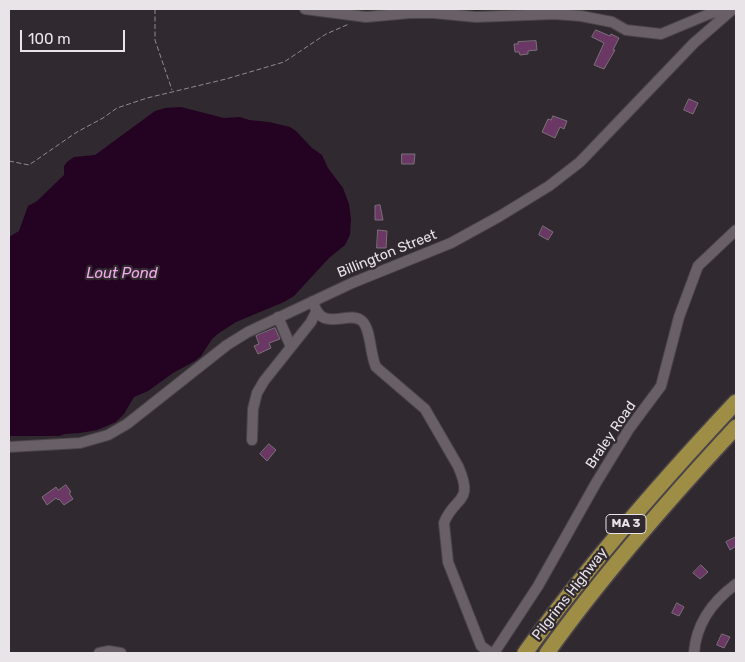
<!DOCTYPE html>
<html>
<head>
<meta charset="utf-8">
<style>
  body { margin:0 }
  #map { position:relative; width:745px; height:662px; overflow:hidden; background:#30292f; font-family:Rubik,sans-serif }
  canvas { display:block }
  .frame { position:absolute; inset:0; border:10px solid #e9e4e8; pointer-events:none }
  .scale { position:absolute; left:20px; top:30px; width:105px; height:22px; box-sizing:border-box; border:2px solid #e9e4e8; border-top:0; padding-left:6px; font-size:15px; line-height:18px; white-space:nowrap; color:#e9e4e8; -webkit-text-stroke:4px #30292f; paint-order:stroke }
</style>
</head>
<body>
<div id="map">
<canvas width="745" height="662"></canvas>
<div class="frame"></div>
<div class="scale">100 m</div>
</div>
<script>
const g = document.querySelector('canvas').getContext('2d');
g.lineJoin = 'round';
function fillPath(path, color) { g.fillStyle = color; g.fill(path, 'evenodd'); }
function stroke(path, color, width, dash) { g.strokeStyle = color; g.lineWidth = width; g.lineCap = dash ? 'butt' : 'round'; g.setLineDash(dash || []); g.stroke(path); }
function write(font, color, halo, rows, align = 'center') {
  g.font = font + ' Rubik,sans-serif'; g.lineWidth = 4.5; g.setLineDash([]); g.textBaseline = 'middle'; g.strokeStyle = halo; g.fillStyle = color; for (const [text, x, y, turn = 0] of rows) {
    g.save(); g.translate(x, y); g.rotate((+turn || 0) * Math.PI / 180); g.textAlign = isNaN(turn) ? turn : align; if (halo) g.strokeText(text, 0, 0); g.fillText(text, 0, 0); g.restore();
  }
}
fillPath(new Path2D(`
  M 181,107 L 224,118 L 240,117 L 249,120 L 269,122 L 290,127 L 296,131 L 312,148 L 322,155 L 328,168 L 343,188 L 349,204 L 351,219 L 350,235 L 345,245 L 329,258 L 294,296 L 284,302 L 236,322 L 219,333 L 212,339 L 201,356 L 195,361 L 173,373 L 148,391 L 134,397 L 124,414 L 116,422 L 97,430 L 80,433 L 65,434 L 59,436 L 9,436 L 9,237 L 19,231 L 28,206 L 37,201 L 64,175 L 64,166 L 67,162 L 74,157 L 95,155 L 155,111 L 165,108 Z`), '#240222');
const building = new Path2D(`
  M 596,30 L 610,36 L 611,34 L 619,38 L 613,50 L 615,50 L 604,69 L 594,65 L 604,43 L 592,37 Z
  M 536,41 L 537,50 L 528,51 L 528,54 L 520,55 L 519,52 L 515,52 L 514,44 L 518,44 L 518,42 Z
  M 689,99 L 698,103 L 693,114 L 684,110 Z
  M 553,116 L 567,121 L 564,129 L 560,127 L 555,138 L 542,132 L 548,119 L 551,120 Z
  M 402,154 L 415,154 L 414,164 L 402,164 Z
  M 380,205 L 383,220 L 375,220 L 375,206 Z
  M 543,226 L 553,232 L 548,240 L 539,235 Z
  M 378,230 L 387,231 L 386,248 L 377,248 Z
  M 275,328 L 280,339 L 269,343 L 271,348 L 258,354 L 254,346 L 259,344 L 256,336 Z
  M 269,444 L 276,450 L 267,461 L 260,454 Z
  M 66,485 L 71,492 L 69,493 L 73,499 L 64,505 L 59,499 L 58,500 L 56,498 L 47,505 L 42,497 L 56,487 L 58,490 Z
  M 736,537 L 736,546 L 730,550 L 726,542 Z
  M 701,565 L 708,572 L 700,579 L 693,573 Z
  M 677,603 L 684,607 L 679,616 L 672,613 Z
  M 722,634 L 730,637 L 724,648 L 717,645 Z`);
fillPath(building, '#6b3866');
stroke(building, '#797178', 1);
const minor = new Path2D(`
  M 305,9 L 366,17 L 410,13 L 434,13 L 476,17 L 554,14 L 581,16 L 612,22 L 626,30 L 661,34 L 709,14 L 727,9
  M 313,301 C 321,335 348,309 362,321 C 371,329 370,355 376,367 L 425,409 L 458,466 C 475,504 454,496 444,523 L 448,562 L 481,646 L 491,653
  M 278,317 L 291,347
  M 252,440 L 253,409 L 257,393 L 264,381 L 311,322 L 316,312
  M 9,447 L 80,443 L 108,435 L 127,424 L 227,345 L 248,332 L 352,283 L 451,243 L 500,216 L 549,186 L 580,162 L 694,43 L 733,9
  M 99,653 L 109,651 L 121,653
  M 494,653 L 538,586 L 596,483 L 629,429 L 661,386 L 679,317 L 698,266 L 736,230
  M 694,653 C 696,624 713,601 736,584`);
const highway = new Path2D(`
  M 525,653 C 589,564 661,482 736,402
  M 547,653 C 604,573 669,499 736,427`);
stroke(minor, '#4a4449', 12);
stroke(highway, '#4a4449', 18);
stroke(new Path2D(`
  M 155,9 L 155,40 L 172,90
  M 9,161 L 29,165 L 77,132 L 103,118 L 117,108 L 147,98 L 226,79 L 284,62 L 326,34 L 349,24`), '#918b90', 1, [5, 2.5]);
stroke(minor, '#696067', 10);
stroke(highway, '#9e8d45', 15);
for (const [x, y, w] of [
  [626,524,40]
]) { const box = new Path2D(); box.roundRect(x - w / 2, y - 9.5, w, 19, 4); g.fillStyle = '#30292f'; g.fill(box); stroke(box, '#e9e4e8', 1); }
write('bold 12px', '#e9e4e8', null, [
  ["MA 3",626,524]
]);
write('14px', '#e9e4e8', '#30292f', [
  ["Billington Street",387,254,-22],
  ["Braley Road",611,435,-56],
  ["Pilgrims Highway",570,594,-52]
]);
write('italic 15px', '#f7a8ed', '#30292f', [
  ["Lout Pond",122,274]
]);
</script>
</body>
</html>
